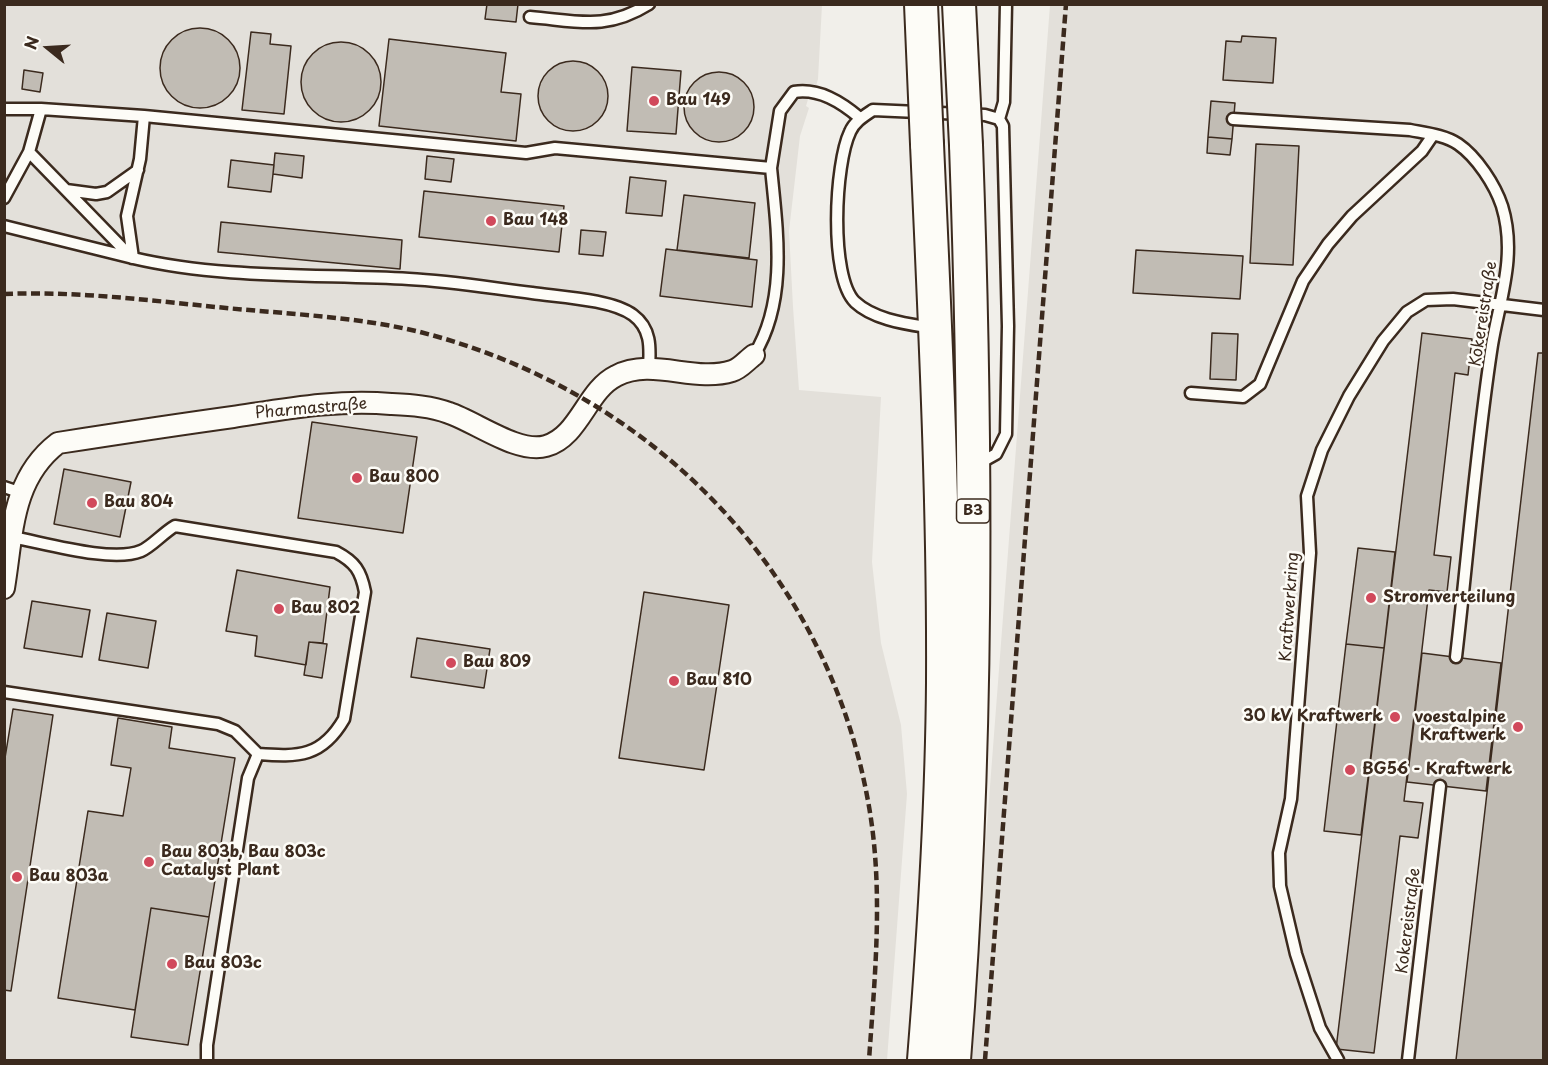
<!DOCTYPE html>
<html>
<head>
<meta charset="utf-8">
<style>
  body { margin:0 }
  #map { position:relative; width:1548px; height:1065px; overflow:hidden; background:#f1efea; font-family:"Playpen Sans",sans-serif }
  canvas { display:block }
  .frame { position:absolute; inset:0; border:6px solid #3b2a1e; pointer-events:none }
  .north { position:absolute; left:18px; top:18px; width:60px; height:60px; -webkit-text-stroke:4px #fdfcf7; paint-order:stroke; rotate:288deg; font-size:16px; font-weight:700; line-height:24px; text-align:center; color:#3b2a1e }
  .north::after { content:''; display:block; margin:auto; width:21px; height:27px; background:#3b2a1e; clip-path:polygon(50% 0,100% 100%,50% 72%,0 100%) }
</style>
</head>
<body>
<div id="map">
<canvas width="1548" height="1065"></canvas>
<div class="frame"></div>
<div class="north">N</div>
</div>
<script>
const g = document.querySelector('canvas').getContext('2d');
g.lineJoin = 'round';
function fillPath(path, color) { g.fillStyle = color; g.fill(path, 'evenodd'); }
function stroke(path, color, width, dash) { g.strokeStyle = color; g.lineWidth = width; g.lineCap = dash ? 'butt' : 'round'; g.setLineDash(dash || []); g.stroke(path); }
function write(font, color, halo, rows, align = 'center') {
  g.font = font + ' "Playpen Sans",sans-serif'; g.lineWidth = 5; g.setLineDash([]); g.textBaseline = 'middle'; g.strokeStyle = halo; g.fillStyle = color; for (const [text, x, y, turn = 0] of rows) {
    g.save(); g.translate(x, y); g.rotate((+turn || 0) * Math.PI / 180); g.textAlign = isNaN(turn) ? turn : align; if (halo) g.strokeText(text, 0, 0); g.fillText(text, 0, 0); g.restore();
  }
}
fillPath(new Path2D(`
  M 5,5 L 822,5 L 818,79 L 813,97 L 809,96 L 806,106 L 809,108 L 800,136 L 789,231 L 793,307 L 799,390 L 881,397 L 872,562 L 881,643 L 901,725 L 907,794 L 887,1060 L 5,1060 Z
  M 1050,5 L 1543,5 L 1543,1060 L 969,1060 Z`), '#e3e0da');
const building = new Path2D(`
  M 487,4 L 518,4 L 516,22 L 485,19 Z
  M160 68a40 40 0 1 1 80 0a40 40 0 1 1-80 0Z
  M 251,32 L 271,34 L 270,44 L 291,46 L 284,114 L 242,110 Z
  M 1242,36 L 1276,38 L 1273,83 L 1223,80 L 1226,41 L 1241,42 Z
  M 389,39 L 506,53 L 501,92 L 521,94 L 516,141 L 379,126 Z
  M301 82a40 40 0 1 1 80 0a40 40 0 1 1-80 0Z
  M538 96a35 35 0 1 1 70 0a35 35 0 1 1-70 0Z
  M 632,67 L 681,71 L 676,134 L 627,131 Z
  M 24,70 L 43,73 L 40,92 L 22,89 Z
  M684 107a35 35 0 1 1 70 0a35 35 0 1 1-70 0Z
  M 1211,101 L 1235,103 L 1232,139 L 1208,137 Z
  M 1208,137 L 1232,139 L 1230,155 L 1207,153 Z
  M 1256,144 L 1299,146 L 1293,265 L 1250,263 Z
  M 275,153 L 304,156 L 302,178 L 273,174 Z
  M 427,156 L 454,159 L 451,182 L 425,179 Z
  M 231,160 L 274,165 L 271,192 L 228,187 Z
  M 630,177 L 666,181 L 662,216 L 626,213 Z
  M 424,191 L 564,206 L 559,252 L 419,237 Z
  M 684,195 L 755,203 L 749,258 L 677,250 Z
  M 221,222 L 402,240 L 400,269 L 218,252 Z
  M 581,230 L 606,232 L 603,256 L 579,254 Z
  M 666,249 L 757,260 L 752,307 L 660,296 Z
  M 1136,250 L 1243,256 L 1240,299 L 1133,293 Z
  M 1212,333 L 1238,334 L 1236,380 L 1210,379 Z
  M 1422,333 L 1472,339 L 1468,375 L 1455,373 L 1434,555 L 1451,557 L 1447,592 L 1429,590 L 1404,801 L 1423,803 L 1418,838 L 1400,836 L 1374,1053 L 1336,1049 Z
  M 1538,353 L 1544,353 L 1544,1060 L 1456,1060 Z
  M 312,422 L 417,437 L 403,533 L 298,518 Z
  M 64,469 L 131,482 L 120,537 L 54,524 Z
  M 1358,548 L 1395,552 L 1384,648 L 1346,644 Z
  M 237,570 L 330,587 L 323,643 L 309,642 L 306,665 L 255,656 L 257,636 L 226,631 Z
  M 644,592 L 729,605 L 704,770 L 619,758 Z
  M 32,601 L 90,610 L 82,657 L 24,648 Z
  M 107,613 L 156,621 L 148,668 L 99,660 Z
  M 417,638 L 490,649 L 484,688 L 411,677 Z
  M 309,642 L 327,644 L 322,678 L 304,675 Z
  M 1346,644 L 1384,648 L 1361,835 L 1324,831 Z
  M 1422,653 L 1501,663 L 1486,791 L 1407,782 Z
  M 13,709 L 53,715 L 11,991 L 4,990 L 4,764 Z
  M 118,718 L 172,727 L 169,748 L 235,758 L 209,917 L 151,908 L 135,1010 L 58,998 L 88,811 L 123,816 L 131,768 L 111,765 Z
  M 151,908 L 209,917 L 188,1045 L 131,1037 Z`);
fillPath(building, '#c1bcb4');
stroke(building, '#3b2a1e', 1.5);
const lane = new Path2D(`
  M 530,17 C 578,21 606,31 649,4
  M 4,109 L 41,109 L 144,116 L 526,153 L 555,148 L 771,168 L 780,111 L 794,92 C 819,88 841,102 860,118
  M 144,116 L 140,159 L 127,216 L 133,258 C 222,279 318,274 409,279 C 450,281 491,288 532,293 C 559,297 611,299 633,315 C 652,329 650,349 649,369
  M 999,119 L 1004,102 L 1006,4
  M 1233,119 L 1410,130 C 1425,133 1445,135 1458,144 C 1477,157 1495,185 1502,206 C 1517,255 1500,298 1492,345 C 1476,449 1468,554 1456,657
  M 29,152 L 66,190 L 96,194 L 107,192 L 138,170
  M 66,190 L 132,258
  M 4,198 L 29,152 L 41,109
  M 4,226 L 133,258
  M 932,328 C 908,324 874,320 855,302 C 829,276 835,163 850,132 C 854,122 864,116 873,110 L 985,115 L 999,119 L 1003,126 L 1008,326 L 1006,434 L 996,454 L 978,464
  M 754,355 C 788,300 777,230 771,168
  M 1191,393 L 1243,397 L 1260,384 L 1303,281 L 1328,244 L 1352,216 L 1422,151 L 1433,135
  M 4,487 L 19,492
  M 4,692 L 218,724 L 235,731 L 258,754 C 299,757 322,757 344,719 L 365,592 C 361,571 355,562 336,552 L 175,526 C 163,533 151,547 141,551 C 112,563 45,543 12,537
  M 207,1060 L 207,1045 L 248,778 L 258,754
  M 1338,1060 L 1320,1028 L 1296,954 L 1280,886 L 1279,853 L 1291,799 L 1310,553 L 1307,496 L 1322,450 L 1349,396 L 1383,341 L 1407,312 L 1426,300 L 1453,299 L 1544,310
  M 1408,1060 L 1440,786`);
const street = new Path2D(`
  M 4,588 C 13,534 11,479 58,443 C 116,434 175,425 233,417 C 286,409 338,399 391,404 C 410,405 431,406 449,413 C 476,422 518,454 546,446 C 579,437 587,390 616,376 C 652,357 694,383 732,371 C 740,369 747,360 754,355`);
const primary = new Path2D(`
  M 924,1060 C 934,935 942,809 943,683 C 944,503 935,323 927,144
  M 954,1060 C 978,756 977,451 966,145`);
stroke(lane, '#3b2a1e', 15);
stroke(street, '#3b2a1e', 24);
stroke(primary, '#3b2a1e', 36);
stroke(lane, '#fdfcf7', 10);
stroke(street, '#fdfcf7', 20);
stroke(primary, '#fdfcf7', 32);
stroke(new Path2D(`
  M 4,294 C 75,291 146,300 216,307 C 284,314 354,316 420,332 C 648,390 826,568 868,801 C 884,887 875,974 869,1060
  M 985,1060 L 1066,4`), '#3b2a1e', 4.5, [9, 4.5]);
const primaryBridge = new Path2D(`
  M 921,4 L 927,144
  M 959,4 L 966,145`);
stroke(primaryBridge, '#3b2a1e', 36, []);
stroke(primaryBridge, '#fdfcf7', 32);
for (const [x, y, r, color] of [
  [654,101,6,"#d1495b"],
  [491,221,6,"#d1495b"],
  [357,478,6,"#d1495b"],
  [92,503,6,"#d1495b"],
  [1371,598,6,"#d1495b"],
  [279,609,6,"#d1495b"],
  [451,663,6,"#d1495b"],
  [674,681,6,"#d1495b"],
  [1395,717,6,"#d1495b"],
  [1518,727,6,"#d1495b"],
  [1350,770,6,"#d1495b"],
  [149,862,6,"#d1495b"],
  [17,877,6,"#d1495b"],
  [172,964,6,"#d1495b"]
]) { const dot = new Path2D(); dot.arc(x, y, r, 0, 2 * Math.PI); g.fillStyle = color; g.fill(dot); stroke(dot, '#fdfcf7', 2); }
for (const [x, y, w] of [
  [973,511,33]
]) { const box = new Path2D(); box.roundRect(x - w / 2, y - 12, w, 24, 4.5); g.fillStyle = '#fdfcf7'; g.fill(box); stroke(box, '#3b2a1e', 1.5); }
write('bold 15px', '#3b2a1e', null, [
  ["B3",973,511]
]);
write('bold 16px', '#3b2a1e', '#fdfcf7', [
  ["Bau 149",666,101],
  ["Bau 148",503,221],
  ["Bau 800",369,478],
  ["Bau 804",104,503],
  ["Stromverteilung",1383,598],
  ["Bau 802",291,609],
  ["Bau 809",463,663],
  ["Bau 810",686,681],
  ["30 kV Kraftwerk",1383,717,"right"],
  ["voestalpine",1506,718,"right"],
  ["Kraftwerk",1506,736,"right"],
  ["BG56 - Kraftwerk",1362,770],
  ["Bau 803b, Bau 803c",161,853],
  ["Catalyst Plant",161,871],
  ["Bau 803a",29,877],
  ["Bau 803c",184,964]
], 'left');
write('16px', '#3b2a1e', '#fdfcf7', [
  ["Kokereistraße",1484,314,-81],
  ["Pharmastraße",311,409,-5],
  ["Kraftwerkring",1290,607,-86],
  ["Kokereistraße",1409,921,-83]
]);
</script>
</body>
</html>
